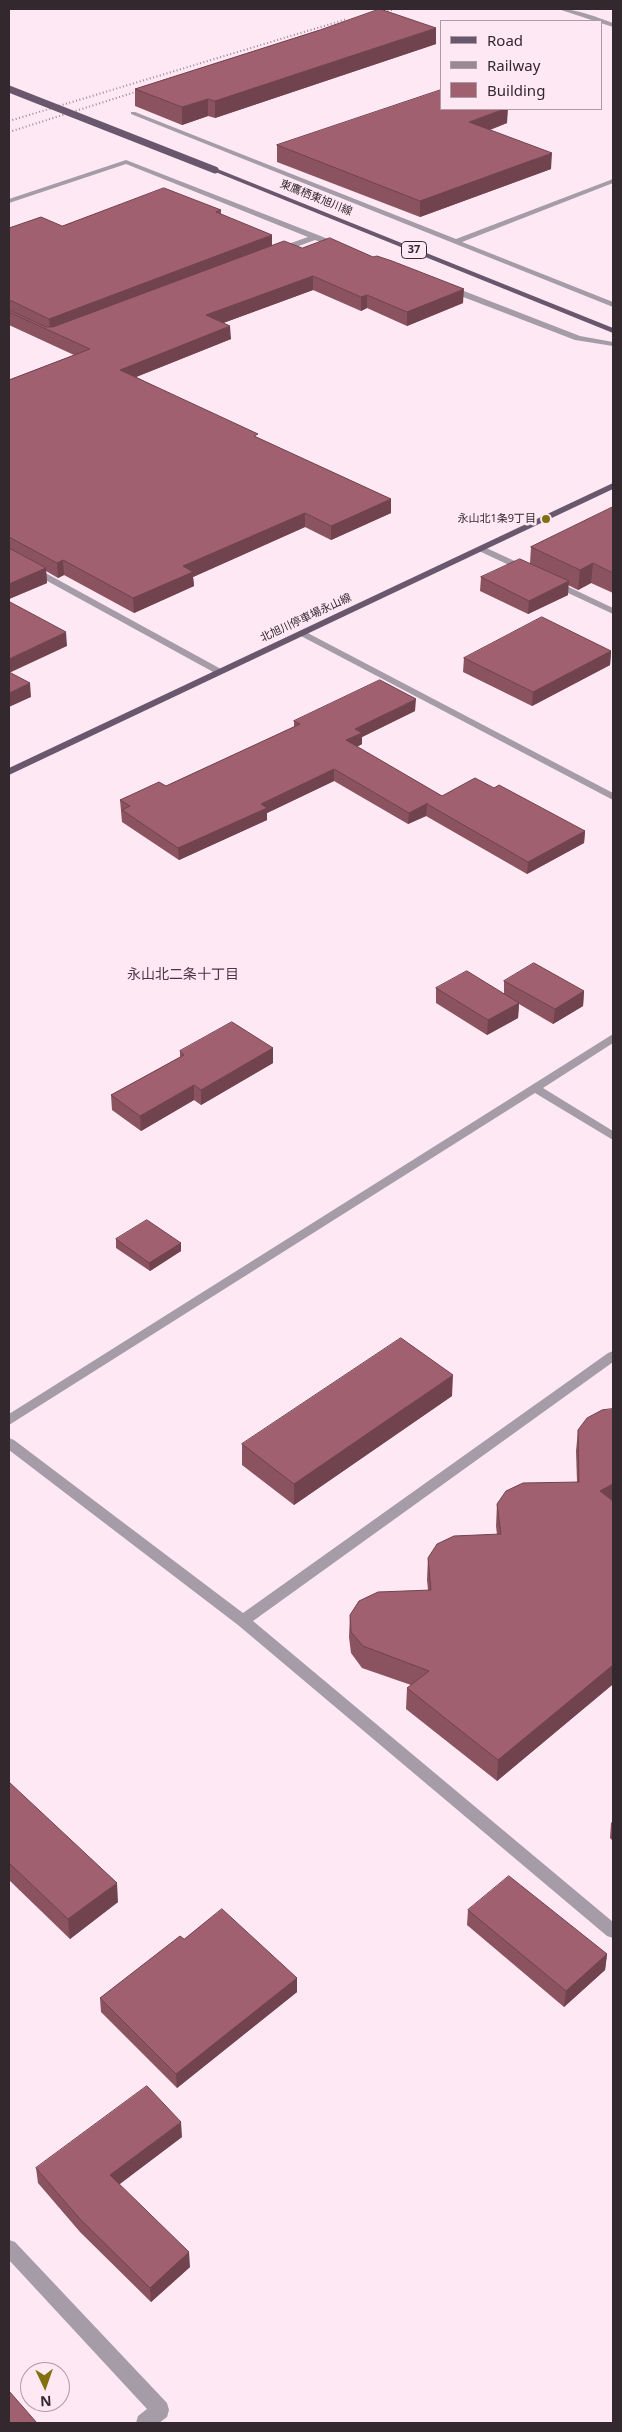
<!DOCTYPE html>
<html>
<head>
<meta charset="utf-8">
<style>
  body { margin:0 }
  #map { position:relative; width:622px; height:2432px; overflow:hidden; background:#fde8f4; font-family:"Noto Sans",sans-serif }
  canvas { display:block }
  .frame { position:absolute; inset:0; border:10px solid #34282f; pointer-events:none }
  .legend { position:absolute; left:440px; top:20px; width:162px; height:90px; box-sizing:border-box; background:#fde8f4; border:1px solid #ad9ba5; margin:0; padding:6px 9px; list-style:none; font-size:15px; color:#34282f }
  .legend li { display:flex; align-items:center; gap:10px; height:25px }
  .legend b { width:25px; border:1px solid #ad9ba5 }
  .north { position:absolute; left:20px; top:2362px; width:50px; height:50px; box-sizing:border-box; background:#fde8f4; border:1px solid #ad9ba5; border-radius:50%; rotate:177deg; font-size:14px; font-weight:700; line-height:20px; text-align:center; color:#34282f }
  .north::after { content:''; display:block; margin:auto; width:18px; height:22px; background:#826f0d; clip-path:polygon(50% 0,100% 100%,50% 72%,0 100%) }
</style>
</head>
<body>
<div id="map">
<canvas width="622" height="2432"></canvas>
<div class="frame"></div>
<ul class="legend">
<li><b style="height:6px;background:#69586d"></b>Road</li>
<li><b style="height:6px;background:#9a8993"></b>Railway</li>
<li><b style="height:14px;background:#a0606f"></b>Building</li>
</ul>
<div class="north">N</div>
</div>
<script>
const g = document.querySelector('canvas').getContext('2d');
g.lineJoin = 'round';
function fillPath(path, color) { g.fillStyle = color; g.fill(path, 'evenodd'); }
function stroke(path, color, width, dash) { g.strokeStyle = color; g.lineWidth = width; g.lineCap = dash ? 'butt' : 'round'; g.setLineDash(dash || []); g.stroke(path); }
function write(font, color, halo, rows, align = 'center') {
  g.font = font + ' "Noto Sans","Noto Sans JP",sans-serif'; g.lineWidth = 5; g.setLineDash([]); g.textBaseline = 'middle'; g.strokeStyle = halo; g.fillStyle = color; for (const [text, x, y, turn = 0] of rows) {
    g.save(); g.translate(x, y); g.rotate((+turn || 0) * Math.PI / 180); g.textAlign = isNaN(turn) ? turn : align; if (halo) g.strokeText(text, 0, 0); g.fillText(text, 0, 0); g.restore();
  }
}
fillPath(new Path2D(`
  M 558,9 C 575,8 596,17 613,23 L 613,27 Z
  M 131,112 L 135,112 L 456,239 L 613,179 L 613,183 L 462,242 L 613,302 L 613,307 L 131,114 Z
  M 126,160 L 341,244 L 342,246 L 338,248 L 315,240 L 280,253 L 274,253 L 274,249 L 308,237 L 126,164 L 9,203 L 9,199 Z
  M 445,286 L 451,286 L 580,336 L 613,342 L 613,346 L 575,340 L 445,290 Z
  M 482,546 L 530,568 L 532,570 L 524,572 L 479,551 L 477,549 Z
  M 9,553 L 221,669 L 223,671 L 218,674 L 215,673 L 9,560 Z
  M 554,580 L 613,608 L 613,614 L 551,585 L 549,583 Z
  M 302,630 L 613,793 L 613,800 L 299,635 L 297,633 Z
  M 613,1034 L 613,1043 L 543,1088 L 613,1131 L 613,1140 L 535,1093 L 9,1425 L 9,1414 Z
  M 613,1351 L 613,1362 L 253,1621 L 613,1922 L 613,1938 L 607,1936 L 238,1625 L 9,1450 L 9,1438 L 14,1440 L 243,1613 L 608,1353 Z
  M 9,2240 L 15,2242 L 167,2403 L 169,2410 L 167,2417 L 159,2423 L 136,2423 L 138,2416 L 147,2409 L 9,2260 Z`), '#a59ca8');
fillPath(new Path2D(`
  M 215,168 L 613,328 L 613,333 L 213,171 L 213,169 Z
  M 613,483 L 613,489 L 9,775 L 9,768 Z`), '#69586d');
stroke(new Path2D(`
  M 374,15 L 395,9
  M 9,121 L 347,19
  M 9,132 L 148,88`), '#9a8993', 2, [1, 2.5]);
stroke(new Path2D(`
  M 9,89 L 215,170`), '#69586d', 7);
fillPath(new Path2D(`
  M 320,30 L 436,44 L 215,118 L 208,116 L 182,125 L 135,106 L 135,89 Z
  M 507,123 L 490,130 L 551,169 L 420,217 L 277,162 L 277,145 Z
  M 221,210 L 221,214 L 272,245 L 302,248 L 463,303 L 407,326 L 367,308 L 361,311 L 313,290 L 223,323 L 231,339 L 136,377 L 258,438 L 391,499 L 391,513 L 331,540 L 305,527 L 193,577 L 194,586 L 134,613 L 64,575 L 58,578 L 46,571 L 47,583 L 9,599 L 9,380 L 74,355 L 9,325 L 9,228 L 62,226 Z
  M 613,507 L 613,593 L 591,583 L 578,590 L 568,585 L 568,595 L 528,614 L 480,591 L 481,577 L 530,563 L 531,547 Z
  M 611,651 L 610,665 L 532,706 L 463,672 L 464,658 Z
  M 415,711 L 362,737 L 362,744 L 357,747 L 442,796 L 494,788 L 585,831 L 584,843 L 527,874 L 426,816 L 408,824 L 334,781 L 267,813 L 267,820 L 179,860 L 122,822 L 120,800 L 166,786 L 294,727 L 294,721 Z
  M 504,981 L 584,991 L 583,1006 L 553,1024 L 519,1004 L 518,1018 L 487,1035 L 436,1003 L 436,988 L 504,993 Z
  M 273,1048 L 273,1063 L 201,1105 L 194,1100 L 141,1131 L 112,1110 L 111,1095 L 180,1057 L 180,1051 Z
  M 116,1239 L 181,1243 L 181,1251 L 150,1271 L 116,1248 Z
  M 452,1396 L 294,1505 L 242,1465 L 242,1444 Z
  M 613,1409 L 613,1686 L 612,1685 L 497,1781 L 406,1709 L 407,1688 L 411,1685 L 362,1668 L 351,1653 L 349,1637 L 350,1615 L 428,1590 L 427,1580 L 428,1558 L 497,1535 L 496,1526 L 497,1504 L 577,1482 L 576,1451 L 578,1430 Z
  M 9,1782 L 118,1902 L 70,1939 L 9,1880 Z
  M 613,1821 L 613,1841 L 610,1838 L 611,1823 Z
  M 468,1910 L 607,1954 L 605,1970 L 564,2007 L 467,1925 Z
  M 184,1939 L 297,1978 L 297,1992 L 177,2088 L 101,2012 L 100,1998 Z
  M 182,2137 L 119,2184 L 190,2267 L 151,2302 L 80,2232 L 38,2183 L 36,2168 Z`), '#8a535f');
fillPath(new Path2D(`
  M 436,28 L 436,44 L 215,118 L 215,101 Z
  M 208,99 L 208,116 L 182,125 L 182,107 Z
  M 504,109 L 508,109 L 507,123 L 468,138 L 469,122 Z
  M 552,153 L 551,169 L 420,217 L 420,201 Z
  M 272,235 L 272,248 L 50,331 L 49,319 Z
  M 313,276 L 313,290 L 207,329 L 206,315 Z
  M 464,289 L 463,303 L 407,326 L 407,312 Z
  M 367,295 L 367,308 L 361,311 L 361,297 Z
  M 230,326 L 231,339 L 121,383 L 120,370 Z
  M 391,499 L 391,513 L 331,540 L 331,526 Z
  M 305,513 L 305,527 L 193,577 L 194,586 L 134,613 L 133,598 L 183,566 Z
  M 63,560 L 64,575 L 58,578 L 57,563 Z
  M 593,563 L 591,583 L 578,590 L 580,570 Z
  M 46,568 L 47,583 L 9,599 L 9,584 Z
  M 569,581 L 568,595 L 528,614 L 529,601 Z
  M 66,632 L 67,646 L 9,673 L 9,659 Z
  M 611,651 L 610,665 L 532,706 L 533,692 Z
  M 30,683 L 31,697 L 9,707 L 9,693 Z
  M 416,699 L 415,711 L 362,737 L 362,744 L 346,752 L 346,740 L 355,729 Z
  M 334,769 L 334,781 L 267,813 L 267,820 L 179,860 L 178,848 L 261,804 Z
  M 427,804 L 426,816 L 408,824 L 409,813 Z
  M 585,831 L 584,843 L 527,874 L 528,862 Z
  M 584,991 L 583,1006 L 553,1024 L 555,1009 Z
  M 519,1003 L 518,1018 L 487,1035 L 488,1020 Z
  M 273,1048 L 273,1063 L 201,1105 L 201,1090 Z
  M 194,1085 L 194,1100 L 141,1131 L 140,1116 Z
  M 181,1243 L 181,1251 L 150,1271 L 149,1263 Z
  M 453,1375 L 452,1396 L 294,1505 L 294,1484 Z
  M 613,1484 L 613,1504 L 600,1491 Z
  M 613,1665 L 612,1685 L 497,1781 L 498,1760 Z
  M 117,1883 L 118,1902 L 70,1939 L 68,1919 Z
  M 607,1954 L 605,1970 L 564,2007 L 566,1991 Z
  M 297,1978 L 297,1992 L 177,2088 L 176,2074 Z
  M 181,2122 L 182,2137 L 112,2190 L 110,2175 Z
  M 189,2252 L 190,2267 L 151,2302 L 150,2288 Z`), '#70434e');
const building = new Path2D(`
  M 380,9 L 436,28 L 215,101 L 208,99 L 182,107 L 135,89 L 320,30 Z
  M 441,90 L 441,109 L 504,109 L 469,122 L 552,153 L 420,201 L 277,145 Z
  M 164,188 L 221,210 L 216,212 L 272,235 L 49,319 L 12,301 L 9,301 L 9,228 L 41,217 L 62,226 Z
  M 330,238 L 373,257 L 377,256 L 392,261 L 464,289 L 407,312 L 367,295 L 361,297 L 313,276 L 206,315 L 230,326 L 120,370 L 258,434 L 254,436 L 391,499 L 331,526 L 305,513 L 183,566 L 193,572 L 133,598 L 63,560 L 57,563 L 9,537 L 9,380 L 90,349 L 9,312 L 9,310 L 46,327 L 53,327 L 284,241 L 302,248 Z
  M 613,507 L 613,573 L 593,563 L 580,570 L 531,547 Z
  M 9,548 L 46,568 L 9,584 Z
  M 520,559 L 569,581 L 529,601 L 481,577 Z
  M 9,602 L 10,602 L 66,632 L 9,659 Z
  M 542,617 L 611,651 L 533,692 L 464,658 Z
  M 9,672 L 30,683 L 9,693 Z
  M 380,680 L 416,699 L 355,729 L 362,733 L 346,740 L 442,796 L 475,778 L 494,788 L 499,785 L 585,831 L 528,862 L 427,804 L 428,803 L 409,813 L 334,769 L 261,804 L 267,808 L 178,848 L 122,810 L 130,806 L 120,800 L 159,782 L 166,786 L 300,724 L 294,721 Z
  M 534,963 L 584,991 L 555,1009 L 504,981 Z
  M 467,971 L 519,1003 L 488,1020 L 436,988 Z
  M 232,1022 L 273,1048 L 201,1090 L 194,1085 L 140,1116 L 111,1095 L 184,1055 L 180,1051 Z
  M 147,1220 L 181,1243 L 149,1263 L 116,1239 Z
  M 401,1338 L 453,1375 L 294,1484 L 242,1444 Z
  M 613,1409 L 613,1484 L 600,1491 L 613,1501 L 613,1665 L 498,1760 L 407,1688 L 429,1671 L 363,1646 L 351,1632 L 350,1615 L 359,1601 L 378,1592 L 431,1590 L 428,1558 L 437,1544 L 454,1536 L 501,1534 L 497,1504 L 506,1491 L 523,1483 L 579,1482 L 578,1430 L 587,1418 L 602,1410 Z
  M 9,1782 L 117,1883 L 68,1919 L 9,1863 Z
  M 509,1876 L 607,1954 L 566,1991 L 468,1910 Z
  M 222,1909 L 297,1978 L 176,2074 L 100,1998 L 180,1936 L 184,1939 Z
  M 147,2086 L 181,2122 L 110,2175 L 189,2252 L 150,2288 L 79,2218 L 36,2168 Z
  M 9,2391 L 37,2423 L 9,2423 Z`);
fillPath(building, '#a0606f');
stroke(building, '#70434e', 1);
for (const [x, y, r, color] of [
  [546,519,5,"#826f0d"]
]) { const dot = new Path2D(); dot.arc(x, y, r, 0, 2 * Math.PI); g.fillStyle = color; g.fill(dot); stroke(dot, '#fde8f4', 2); }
write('11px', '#34282f', '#fde8f4', [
  ["東鷹栖東旭川線",316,198,22],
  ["北旭川停車場永山線",306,618,-25]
]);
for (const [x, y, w] of [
  [414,250,25]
]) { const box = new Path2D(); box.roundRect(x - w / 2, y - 8.5, w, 17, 4); g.fillStyle = '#fde8f4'; g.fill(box); stroke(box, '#34282f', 1); }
write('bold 11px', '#34282f', null, [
  ["37",414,250]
]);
write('11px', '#34282f', '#fde8f4', [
  ["永山北1条9丁目",536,519]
], 'right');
write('14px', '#4e3544', '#fde8f4', [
  ["永山北二条十丁目",183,975]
]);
</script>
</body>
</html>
